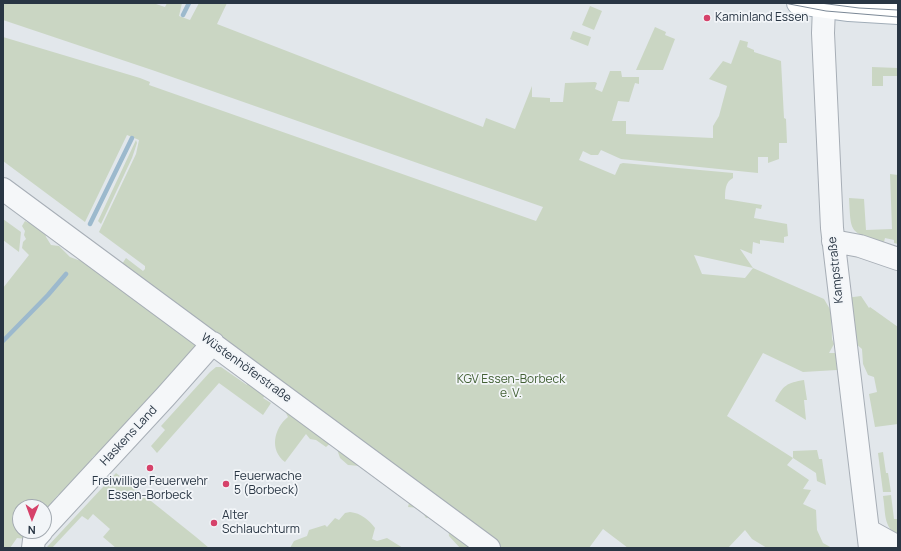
<!DOCTYPE html>
<html>
<head>
<meta charset="utf-8">
<style>
  body { margin:0 }
  #map { position:relative; width:901px; height:551px; overflow:hidden; background:#e2e7eb; font-family:Manrope,sans-serif }
  canvas { display:block }
  .frame { position:absolute; inset:0; border:4px solid #293644; pointer-events:none }
  .north { position:absolute; left:12px; top:499px; width:40px; height:40px; box-sizing:border-box; background:#f2f5f8; border:1px solid #a2a9b0; border-radius:50%; rotate:181deg; font-size:11px; font-weight:700; line-height:16px; text-align:center; color:#293644 }
  .north::after { content:''; display:block; margin:auto; width:14px; height:18px; background:#d6426a; clip-path:polygon(50% 0,100% 100%,50% 72%,0 100%) }
</style>
</head>
<body>
<div id="map">
<canvas width="901" height="551"></canvas>
<div class="frame"></div>
<div class="north">N</div>
</div>
<script>
const g = document.querySelector('canvas').getContext('2d');
g.lineJoin = 'round';
function fillPath(path, color) { g.fillStyle = color; g.fill(path, 'evenodd'); }
function stroke(path, color, width, dash) { g.strokeStyle = color; g.lineWidth = width; g.lineCap = dash ? 'butt' : 'round'; g.setLineDash(dash || []); g.stroke(path); }
function write(font, color, halo, rows, align = 'center') {
  g.font = font + ' Manrope,sans-serif'; g.lineWidth = 3.5; g.setLineDash([]); g.textBaseline = 'middle'; g.strokeStyle = halo; g.fillStyle = color; for (const [text, x, y, turn = 0] of rows) {
    g.save(); g.translate(x, y); g.rotate((+turn || 0) * Math.PI / 180); g.textAlign = isNaN(turn) ? turn : align; if (halo) g.strokeText(text, 0, 0); g.fillText(text, 0, 0); g.restore();
  }
}
fillPath(new Path2D(`
  M 3,3 L 153,3 L 165,7 L 167,3 L 182,3 L 179,16 L 190,20 L 199,3 L 227,3 L 217,24 L 483,127 L 486,118 L 515,129 L 532,86 L 532,97 L 550,98 L 550,102 L 563,102 L 565,83 L 595,82 L 597,83 L 595,89 L 602,92 L 610,71 L 621,71 L 622,77 L 639,77 L 639,84 L 635,83 L 629,102 L 618,101 L 612,121 L 626,121 L 626,134 L 713,138 L 713,126 L 719,116 L 727,86 L 709,79 L 723,61 L 731,64 L 740,40 L 748,42 L 747,47 L 754,50 L 754,52 L 781,61 L 784,118 L 786,119 L 787,143 L 779,143 L 779,159 L 768,163 L 768,157 L 758,157 L 758,173 L 621,159 L 601,150 L 598,155 L 591,155 L 583,151 L 579,160 L 615,175 L 620,164 L 623,163 L 733,173 L 733,178 C 725,182 725,191 725,199 L 762,205 L 761,209 L 756,208 L 754,218 L 787,224 L 788,236 L 784,237 L 784,243 L 760,240 L 760,244 L 753,242 L 752,254 L 740,249 L 753,268 L 824,299 L 831,311 L 832,339 L 834,344 L 829,353 L 836,353 L 837,370 L 803,372 L 763,353 L 727,416 L 793,458 L 793,451 L 817,450 L 819,459 L 822,459 L 826,485 L 817,481 L 816,473 L 793,458 L 787,465 L 809,480 L 803,489 L 811,490 L 803,504 L 816,510 L 817,530 L 823,543 L 832,548 L 767,548 L 752,539 L 745,530 L 728,548 L 628,548 L 603,529 L 589,548 L 460,548 L 449,536 L 448,526 L 437,516 L 426,518 L 420,508 L 408,507 L 410,499 L 397,490 L 391,490 L 376,479 L 373,468 L 366,461 L 360,466 L 348,465 L 340,458 L 334,440 L 326,447 L 316,440 L 310,439 L 306,434 L 285,462 C 269,450 274,428 288,417 L 284,409 L 265,396 L 263,398 L 271,403 L 263,415 L 219,383 L 157,453 L 151,446 L 165,430 L 161,426 L 210,372 L 216,367 L 221,367 L 247,385 L 246,382 L 221,352 L 138,416 L 130,417 L 128,424 L 97,456 L 95,455 L 92,458 L 92,466 L 79,479 L 73,480 L 75,484 L 58,495 L 52,502 L 51,518 L 44,520 L 44,507 L 20,507 L 20,531 L 30,531 L 26,539 L 17,538 L 10,548 L 3,548 L 3,288 L 29,255 L 22,248 L 23,242 L 26,239 L 24,235 L 25,231 L 22,226 L 25,221 L 29,223 L 33,222 L 45,232 L 46,237 L 51,245 L 59,246 L 70,257 L 78,260 L 122,264 L 126,258 L 143,271 L 145,269 L 145,266 L 99,232 L 136,154 L 139,140 L 127,135 L 85,222 L 3,161 L 3,37 L 140,78 L 150,82 L 149,85 L 536,221 L 543,207 L 155,71 L 3,20 ZM 694,255 L 753,268 L 745,278 L 702,274 Z
  M 590,6 L 602,11 L 594,30 L 582,25 Z
  M 655,27 L 666,32 L 665,35 L 675,39 L 663,70 L 636,70 Z
  M 573,31 L 591,37 L 588,46 L 570,39 Z
  M 872,67 L 898,68 L 898,76 L 883,76 L 883,86 L 872,86 Z
  M 136,140 L 137,143 L 132,158 L 101,224 L 98,221 Z
  M 890,174 L 898,175 L 898,244 L 894,243 L 894,240 L 885,238 L 884,242 C 849,232 851,234 849,198 L 864,199 L 866,230 L 892,229 Z
  M 3,219 L 21,232 L 19,252 L 3,240 Z
  M 861,296 L 869,308 L 870,307 L 898,327 L 898,424 L 875,427 L 869,394 L 877,392 L 874,377 L 868,375 L 863,364 L 862,349 L 854,342 L 846,298 Z
  M 804,380 L 807,400 L 804,400 L 806,420 L 775,401 C 783,385 787,383 804,380 Z
  M 883,452 L 886,473 L 888,473 L 891,492 L 883,492 L 878,453 Z
  M 116,473 L 196,537 L 209,548 L 116,548 L 103,537 L 110,529 L 93,514 L 88,520 L 82,516 L 52,548 L 47,547 Z
  M 891,495 L 894,519 L 898,519 L 898,537 C 883,525 886,515 883,496 Z
  M 350,512 C 361,513 369,520 375,528 L 372,539 L 377,541 L 387,538 L 403,548 L 290,548 L 294,541 L 307,536 L 309,530 L 325,525 L 327,527 L 335,518 L 339,520 L 345,513 Z`), '#cad6c3');
stroke(new Path2D(`
  M 183,15 L 189,3
  M 90,224 L 132,138
  M 3,341 L 48,295 L 66,274`), '#9cb9cd', 4.5);
const minor = new Path2D(`
  M 824,7 L 823,33 L 832,228 L 870,548
  M 3,189 L 489,548
  M 833,241 L 860,246 L 898,259
  M 44,528 L 166,396 L 213,343
  M 869,531 L 898,547
  M 33,548 L 34,540 L 42,531`);
const major = new Path2D(`
  M 798,3 L 849,10 L 898,13`);
stroke(minor, '#a7aeb6', 24);
stroke(major, '#a1adb8', 24);
stroke(minor, '#f5f7f9', 22);
stroke(major, '#fff', 22);
stroke(new Path2D(`
  M 784,3 L 826,11 L 898,17
  M 820,3 L 859,8 L 898,10`), '#7b8896', 1);
for (const [x, y, r, color] of [
  [707,18,4,"#d6426a"],
  [150,468,4,"#d6426a"],
  [226,484,4,"#d6426a"],
  [214,523,4,"#d6426a"]
]) { const dot = new Path2D(); dot.arc(x, y, r, 0, 2 * Math.PI); g.fillStyle = color; g.fill(dot); stroke(dot, '#f2f5f8', 1.5); }
write('12px', '#293644', '#f2f5f8', [
  ["Kaminland Essen",715,18],
  ["Feuerwache",234,477],
  ["5 (Borbeck)",234,491],
  ["Freiwillige Feuerwehr",150,482,"center"],
  ["Essen-Borbeck",150,496,"center"],
  ["Alter",222,516],
  ["Schlauchturm",222,530]
], 'left');
write('12px', '#293644', '#f2f5f8', [
  ["Kampstraße",836,270,-96],
  ["Wüstenhöferstraße",246,368,36],
  ["Haskens Land",129,436,-47]
]);
write('12px', '#436135', '#f2f5f8', [
  ["KGV Essen-Borbeck",511,380],
  ["e. V.",511,394]
]);
</script>
</body>
</html>
